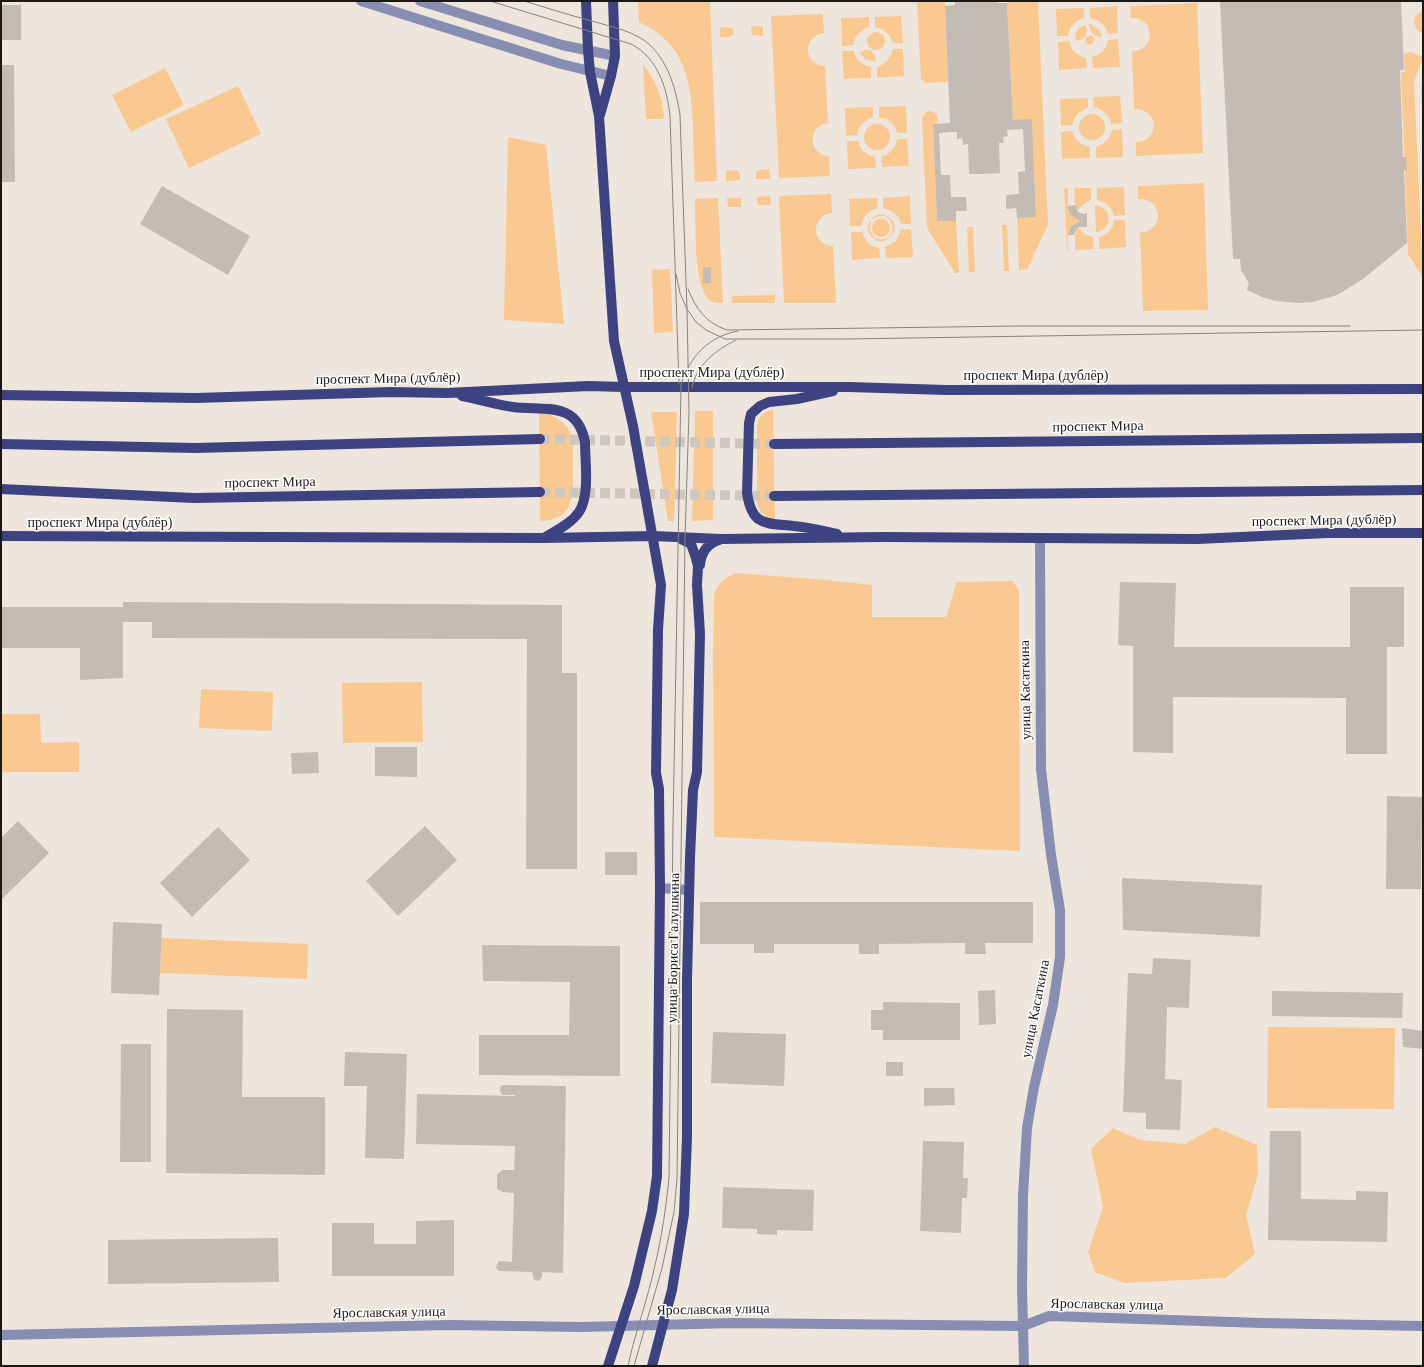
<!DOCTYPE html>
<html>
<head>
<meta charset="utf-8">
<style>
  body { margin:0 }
  #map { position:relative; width:1424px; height:1367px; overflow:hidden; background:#eee6dd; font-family:"Times New Roman",serif }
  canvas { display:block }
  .frame { position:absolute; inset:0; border:2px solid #1b1916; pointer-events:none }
</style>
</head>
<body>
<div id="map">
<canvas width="1424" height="1367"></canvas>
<div class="frame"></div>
</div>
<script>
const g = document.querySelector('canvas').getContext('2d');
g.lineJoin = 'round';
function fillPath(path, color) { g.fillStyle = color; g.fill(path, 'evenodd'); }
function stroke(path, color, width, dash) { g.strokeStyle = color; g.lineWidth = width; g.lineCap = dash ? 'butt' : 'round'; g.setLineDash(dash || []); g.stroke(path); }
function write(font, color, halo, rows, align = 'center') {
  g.font = font + ' "Times New Roman",serif'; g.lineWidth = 3; g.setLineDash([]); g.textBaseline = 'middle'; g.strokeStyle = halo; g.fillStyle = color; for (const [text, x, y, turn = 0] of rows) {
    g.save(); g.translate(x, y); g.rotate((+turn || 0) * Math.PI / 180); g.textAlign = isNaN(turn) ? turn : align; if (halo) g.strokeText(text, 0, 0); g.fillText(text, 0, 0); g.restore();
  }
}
fillPath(new Path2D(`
  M 638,1 L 710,1 L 717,181 L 695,182 C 694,163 693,145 693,126 C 691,80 685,43 639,22 Z
  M 917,1 L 945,1 L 948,82 L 925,83 L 921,79 Z
  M 1007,1 L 1038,1 L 1048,225 L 1027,270 L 1019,270 L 1017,218 L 1036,217 L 1032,120 L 1013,120 Z
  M 1197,3 L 1203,153 L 1136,156 L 1136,142 C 1160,142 1160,108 1134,109 L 1132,51 C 1156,52 1156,16 1131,18 L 1130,6 Z
  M 1117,6 L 1118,33 L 1108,34 C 1106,25 1100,20 1090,18 L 1090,8 Z
  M 1084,8 L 1084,18 C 1075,21 1070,26 1068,36 L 1057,36 L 1056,9 Z
  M 1423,11 L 1423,33 L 1418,31 C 1412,22 1413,15 1423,11 Z
  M 823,14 L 824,33 C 802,36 803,65 825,66 L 828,123 C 807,126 808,155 829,156 L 830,176 L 779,178 L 771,16 Z
  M 901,16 L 903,43 L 893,43 C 890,34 884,29 875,27 L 875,17 Z
  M 869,17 L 869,27 C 860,30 855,36 853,45 L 842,46 L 841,18 Z
  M 1089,24 C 1096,26 1100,30 1102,37 C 1094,37 1090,32 1089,24 Z
  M 1085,25 C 1090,33 1084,40 1076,41 C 1074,33 1077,28 1085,25 Z
  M 753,26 L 763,26 L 763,36 L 752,35 L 751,28 Z
  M 720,27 L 733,28 L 734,34 L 730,37 L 720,37 Z
  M867 41a9 9 0 1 1 18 0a9 9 0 1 1-18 0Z
  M1085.5 40a4.5 4.5 0 1 1 9 0a4.5 4.5 0 1 1-9 0Z
  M 1118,39 L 1120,67 L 1093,68 L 1092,57 C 1101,55 1107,49 1108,40 Z
  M 1069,41 C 1071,51 1077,55 1086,58 L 1087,68 L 1059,70 L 1058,42 Z
  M 893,49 L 903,49 L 904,76 L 877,78 L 877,67 C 886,64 891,58 893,49 Z
  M 865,50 C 872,49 875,54 876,61 C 868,61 863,59 860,53 Z
  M 842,51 L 854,51 C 856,60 862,65 871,67 L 871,78 L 844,79 Z
  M 1411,52 L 1423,57 L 1414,81 L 1423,278 L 1408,254 L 1401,72 L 1405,72 L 1404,54 Z
  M 643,64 C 656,81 663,98 664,119 L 646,119 Z
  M 165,68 L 184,105 L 131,132 L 112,95 Z
  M 1423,80 L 1423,138 L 1421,87 Z
  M 238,86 L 261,134 L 189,168 L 166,119 Z
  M 1120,96 L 1122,123 L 1111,124 C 1109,115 1103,109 1094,107 L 1093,97 Z
  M 1088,98 L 1088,108 C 1079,111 1074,116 1072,125 L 1061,126 L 1060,99 Z
  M 906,106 L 907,133 L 897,133 C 895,124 889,119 879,117 L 879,107 Z
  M 873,107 L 873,117 C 864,120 859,126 857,135 L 846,136 L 845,108 Z
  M 928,111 L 934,112 L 937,115 L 938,123 L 933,124 L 937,221 L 956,221 L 959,273 L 955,273 L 927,228 L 922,118 L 925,113 Z
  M1079 127a13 13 0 1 1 26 0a13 13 0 1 1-26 0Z
  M864 137a13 13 0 1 1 26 0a13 13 0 1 1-26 0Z
  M 1122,129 L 1123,157 L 1096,158 L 1096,147 C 1105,144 1110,139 1112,130 Z
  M 1072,131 C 1075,140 1080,145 1090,147 L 1090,158 L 1062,159 L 1061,132 Z
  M 508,137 L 546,145 L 564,324 L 504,320 Z
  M 897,139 L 907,139 L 909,166 L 882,167 L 881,157 C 890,154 896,148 897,139 Z
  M 847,141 L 858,141 C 860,150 866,155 875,157 L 876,168 L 848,169 Z
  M 769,169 L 770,179 L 756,179 L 756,172 L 758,170 Z
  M 737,170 L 740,173 L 740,180 L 726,181 L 726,171 Z
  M 1204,183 L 1208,310 L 1143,311 L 1140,232 C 1164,233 1164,197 1138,199 L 1138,186 Z
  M 1124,187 L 1125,215 L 1114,216 C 1112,207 1106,202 1097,200 L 1097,188 Z
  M 1068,188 C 1068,204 1066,212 1080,221 C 1066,225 1068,238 1068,250 L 1067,250 L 1064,189 Z
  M 1074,188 L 1091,188 L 1091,200 L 1084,204 L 1077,211 L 1075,207 Z
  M 831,194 L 832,213 C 810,216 811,245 833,246 L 836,303 L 784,303 L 779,196 Z
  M 770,196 L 771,205 L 758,205 L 757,197 Z
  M 910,196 L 911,224 L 901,224 C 899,215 893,210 883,208 L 883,198 Z
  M 718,198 L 723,303 C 718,303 712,303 708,299 C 693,282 696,223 695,199 Z
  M 727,198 L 741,198 L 741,207 L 728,207 Z
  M 877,198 L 878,208 C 868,211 863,216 861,226 L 850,226 L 849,199 Z
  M 1095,205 C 1112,207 1114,228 1097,232 L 1096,232 Z
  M 883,214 C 909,223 885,253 871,236 C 867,232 867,226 870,221 L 871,222 L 870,231 L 875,238 C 902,247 895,204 873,219 L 872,218 L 878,215 Z
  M872 228a9 9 0 1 1 18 0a9 9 0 1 1-18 0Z
  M 1114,220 L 1125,220 L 1126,247 L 1099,249 L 1099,237 C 1108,235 1113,229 1114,220 Z
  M 1002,225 L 1007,225 L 1009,271 L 1004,271 Z
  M 967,227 L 973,227 L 975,272 L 969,272 Z
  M 1078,228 L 1084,234 L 1093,237 L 1094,249 L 1075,250 L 1075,233 Z
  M 911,229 L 913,257 L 886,258 L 885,247 L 896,241 L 901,230 Z
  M 851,232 L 862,232 C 865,241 870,246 879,248 L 880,258 L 852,260 Z
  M 670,269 L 673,332 L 654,333 L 652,270 Z
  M 775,295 L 775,303 L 732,303 L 732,296 Z
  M 773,410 L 775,519 C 765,518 760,513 757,503 L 757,425 C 759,416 764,411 773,410 Z
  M 695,411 L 713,411 L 713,520 L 692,521 Z
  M 651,412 L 677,412 L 674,521 L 668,521 Z
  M 545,413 C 560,418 570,426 573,441 C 573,453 573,464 573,476 C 573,501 571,520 540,521 L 539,414 Z
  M 737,573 L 826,580 L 872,585 L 872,617 L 946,617 L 957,582 L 1013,581 L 1019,592 L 1020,851 L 714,837 L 713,657 L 714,595 C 717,584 726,576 737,573 Z
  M 422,682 L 423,742 L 343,743 L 342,683 Z
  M 201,689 L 273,692 L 272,731 L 199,728 Z
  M 1,714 L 40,714 L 41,743 L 79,742 L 79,772 L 1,772 Z
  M 161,938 L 308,944 L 307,979 L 160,973 Z
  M 1268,1027 L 1395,1028 L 1394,1109 L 1267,1108 Z
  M 1215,1127 L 1257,1145 L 1258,1174 L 1246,1215 L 1255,1254 L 1226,1278 L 1124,1283 L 1095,1272 L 1088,1252 L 1103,1207 L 1091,1149 L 1113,1128 L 1140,1140 L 1185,1144 Z`), '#fac891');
fillPath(new Path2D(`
  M 955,1 L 997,1 L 997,3 L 1007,3 L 1013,120 L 1032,119 L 1036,217 L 1017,218 L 1016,208 L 1007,209 L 1006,207 L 1006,195 L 1019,194 L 1018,172 L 1025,171 L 1023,129 L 1007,130 L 1008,136 L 1003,137 L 1004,143 L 999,143 L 1000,173 L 984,174 L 969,174 L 968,144 L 963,145 L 962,138 L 957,139 L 957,132 L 951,132 L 939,133 L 941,175 L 950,175 L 951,197 L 966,197 L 967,211 L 956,211 L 956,221 L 937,221 L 933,124 L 950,123 L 945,6 L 955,5 Z
  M 1220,1 L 1401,1 L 1404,70 L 1400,70 L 1403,157 L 1406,157 L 1407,170 L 1404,170 L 1407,243 L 1363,279 L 1337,295 L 1313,302 L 1297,303 L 1276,301 L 1262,297 L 1247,290 L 1249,283 L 1241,270 L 1240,259 L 1233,259 Z
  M 1,5 L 21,5 L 21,40 L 1,40 Z
  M 1,65 L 14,65 L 15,182 L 1,182 Z
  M 162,186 L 250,236 L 228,275 L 140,224 Z
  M 1075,205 L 1078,212 L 1083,214 L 1087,213 L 1087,227 L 1079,227 L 1076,230 L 1074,235 L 1068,235 L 1071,226 L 1080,221 L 1071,215 L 1068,209 L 1068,206 Z
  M 703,267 L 711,267 L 711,283 L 703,283 Z
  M 1120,582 L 1176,583 L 1174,647 L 1350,647 L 1350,587 L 1404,587 L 1404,647 L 1387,647 L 1387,754 L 1346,754 L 1346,698 L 1173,697 L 1173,753 L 1133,752 L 1133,646 L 1118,645 Z
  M 123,602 L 562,605 L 562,673 L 577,673 L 577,869 L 526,869 L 527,639 L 152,638 L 152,622 L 123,622 L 123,678 L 80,680 L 80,648 L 1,648 L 1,607 L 123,607 Z
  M 375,747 L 417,747 L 417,777 L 375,776 Z
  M 318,752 L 319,773 L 292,774 L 291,753 Z
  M 1387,796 L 1422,797 L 1421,889 L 1386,889 Z
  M 18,821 L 49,853 L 1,900 L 1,838 Z
  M 425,826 L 457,860 L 398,916 L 366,881 Z
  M 218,827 L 250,860 L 192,917 L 160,883 Z
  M 605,852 L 637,852 L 637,875 L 605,875 Z
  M 1122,878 L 1262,885 L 1260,937 L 1123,930 Z
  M 700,902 L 1033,902 L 1033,943 L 985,943 L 986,954 L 965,954 L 965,943 L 879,944 L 879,954 L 859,954 L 859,944 L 774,944 L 774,953 L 754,953 L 754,944 L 700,944 Z
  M 113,922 L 162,924 L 159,995 L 111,993 Z
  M 482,945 L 620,946 L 620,1076 L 479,1075 L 479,1035 L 569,1035 L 570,982 L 483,981 Z
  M 1153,958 L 1191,960 L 1189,1008 L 1167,1007 L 1165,1079 L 1182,1080 L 1180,1130 L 1146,1129 L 1146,1113 L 1123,1112 L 1128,973 L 1152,974 Z
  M 995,990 L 996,1024 L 979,1025 L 978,991 Z
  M 1272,991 L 1403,993 L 1402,1018 L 1272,1016 Z
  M 883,1002 L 960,1003 L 960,1040 L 883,1040 L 883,1030 L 871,1030 L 871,1010 L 883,1010 Z
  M 167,1009 L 243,1010 L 242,1097 L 325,1097 L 325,1175 L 166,1173 Z
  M 1402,1028 L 1423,1031 L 1423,1049 L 1403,1047 Z
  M 713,1032 L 786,1034 L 784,1086 L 711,1083 Z
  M 121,1044 L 151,1044 L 151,1162 L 120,1162 Z
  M 345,1052 L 407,1054 L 404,1159 L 365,1158 L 367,1086 L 344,1086 Z
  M 886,1062 L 903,1062 L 903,1076 L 886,1076 Z
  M 502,1085 L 566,1086 L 563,1273 L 542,1272 L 542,1277 L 539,1281 L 534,1280 L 532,1272 L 499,1271 L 496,1268 L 497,1264 L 499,1261 L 512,1262 L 514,1193 L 503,1192 L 497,1189 L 497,1174 L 503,1170 L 514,1170 L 515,1146 L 416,1144 L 417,1094 L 515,1096 L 515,1095 L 502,1095 L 500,1091 L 500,1088 Z
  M 924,1088 L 954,1088 L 955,1105 L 924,1106 Z
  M 1270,1131 L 1301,1131 L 1301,1199 L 1356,1200 L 1356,1191 L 1388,1192 L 1387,1242 L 1268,1240 Z
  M 923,1141 L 964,1142 L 963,1178 L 968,1178 L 967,1198 L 962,1198 L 961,1233 L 920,1231 Z
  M 723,1187 L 814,1190 L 813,1231 L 777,1230 L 777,1235 L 757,1234 L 757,1229 L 722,1228 Z
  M 454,1220 L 454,1276 L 332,1276 L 332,1223 L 374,1223 L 374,1244 L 416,1244 L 416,1221 Z
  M 278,1238 L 279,1282 L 108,1284 L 108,1240 Z`), '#c4bcb4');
stroke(new Path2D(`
  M 540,439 L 774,444
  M 540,492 L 774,496`), '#cec7bf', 10, [10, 5]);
stroke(new Path2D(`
  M 361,1 L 561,64 L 611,76
  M 420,1 L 562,45 L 615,56
  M 660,888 L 689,890
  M 1,1335 L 449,1325 L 582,1327 L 733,1323 L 1023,1326 L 1049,1316 L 1262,1323 L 1423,1326
  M 1024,1366 L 1022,1288 L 1023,1196 L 1027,1128 L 1034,1087 L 1053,1005 L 1060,957 L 1060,910 L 1051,855 L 1041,769 L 1040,538`), '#888eb2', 10);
stroke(new Path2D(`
  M 586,1 L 588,50 L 590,72 L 599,116 L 614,341 L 633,426 L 661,585 L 658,630 L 656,773 L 659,789 L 660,888 L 657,1176 L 652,1211 L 634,1286 L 608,1366
  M 600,115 L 611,76 L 615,56 L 613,1
  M 833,391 L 797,399 L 769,402 L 760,406 L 751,414 L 749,423 L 747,493 C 752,527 766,523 794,526 C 808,527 823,531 837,534
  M 1,395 L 196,398 L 391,392 L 447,393 L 588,386 L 624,387 L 849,387 L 946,390 L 1423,389
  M 462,396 C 479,399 496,405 513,407 C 544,411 577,400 585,442 C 585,461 590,496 579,512 C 571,524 555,531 544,538
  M 1,444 L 195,448 L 540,439
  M 774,444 L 1423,438
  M 1,489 L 194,498 L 540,492
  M 774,496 L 1423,490
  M 1,536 L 544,538 L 653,536 L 721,539 L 883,537 L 1197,539 L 1328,533 L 1423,533
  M 700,565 C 701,552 707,544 719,540
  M 652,1366 L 672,1290 L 684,1214 L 687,1137 L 687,980 L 690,858 L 693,790 L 697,772 L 700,634 L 697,585 L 698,566 L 695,555 L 691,544 L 681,539`), '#3d4380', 10);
stroke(new Path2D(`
  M 490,1 L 631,44 C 658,58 667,88 670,116 L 679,384
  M 524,1 C 547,8 569,15 592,21 C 611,27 636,31 651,46 C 669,64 676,90 680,115 L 687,309 L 689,412 L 685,538 L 677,1179 L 674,1212 L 662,1268 L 634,1366
  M 676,274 L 680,293 L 687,309 L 696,322 L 706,330 L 725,339 L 846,339 L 1423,330
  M 688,289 C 696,309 706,323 727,330 L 1018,326 L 1350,326
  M 692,388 C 696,365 716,350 736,340
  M 628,1366 C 635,1332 648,1299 655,1265 C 662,1236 666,1207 669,1178 L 673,824 L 681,385 C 689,357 709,336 738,331`), '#88837d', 1);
write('14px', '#1b1916', '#fff', [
  ["проспект Мира (дублёр)",712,373],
  ["проспект Мира (дублёр)",1036,376],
  ["проспект Мира (дублёр)",388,379,-1],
  ["проспект Мира",1098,427,-1],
  ["проспект Мира",270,483,-1],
  ["проспект Мира (дублёр)",1324,521,-1],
  ["проспект Мира (дублёр)",100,523],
  ["улица Касаткина",1026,690,-91],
  ["улица Бориса Галушкина",674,948,-89],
  ["улица Касаткина",1036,1009,-79],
  ["Ярославская улица",1107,1305,1],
  ["Ярославская улица",713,1310,-1],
  ["Ярославская улица",389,1313,-1]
]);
</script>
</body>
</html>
